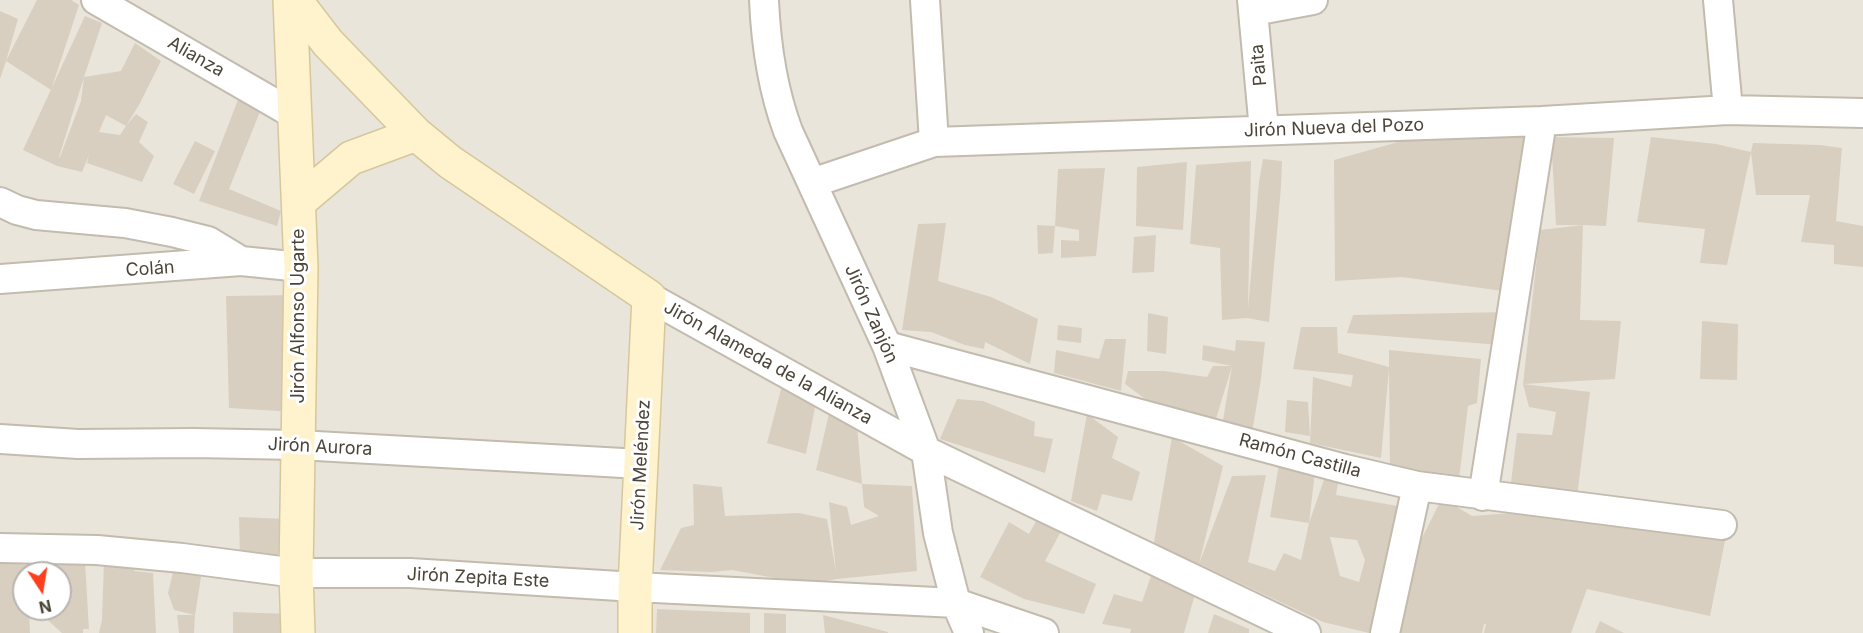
<!DOCTYPE html>
<html>
<head>
<meta charset="utf-8">
<style>
  body { margin:0 }
  #map { position:relative; width:1863px; height:633px; overflow:hidden; background:#f6f3ec; font-family:Inter,sans-serif }
  canvas { display:block }
  .north { position:absolute; left:12px; top:561px; width:60px; height:60px; box-sizing:border-box; background:#fff; border:2px solid #b7b4b0; border-radius:50%; rotate:168deg; font-size:16px; font-weight:700; line-height:24px; text-align:center; color:#4b4439 }
  .north::after { content:''; display:block; margin:auto; width:21px; height:27px; background:#fc3f1d; clip-path:polygon(50% 0,100% 100%,50% 72%,0 100%) }
</style>
</head>
<body>
<div id="map">
<canvas width="1863" height="633"></canvas>
<div class="north">N</div>
</div>
<script>
const g = document.querySelector('canvas').getContext('2d');
g.lineJoin = 'round';
function fillPath(path, color) { g.fillStyle = color; g.fill(path, 'evenodd'); }
function stroke(path, color, width, dash) { g.strokeStyle = color; g.lineWidth = width; g.lineCap = dash ? 'butt' : 'round'; g.setLineDash(dash || []); g.stroke(path); }
function write(font, color, halo, rows, align = 'center') {
  g.font = font + ' Inter,sans-serif'; g.lineWidth = 6; g.setLineDash([]); g.textBaseline = 'middle'; g.strokeStyle = halo; g.fillStyle = color; for (const [text, x, y, turn = 0] of rows) {
    g.save(); g.translate(x, y); g.rotate((+turn || 0) * Math.PI / 180); g.textAlign = isNaN(turn) ? turn : align; if (halo) g.strokeText(text, 0, 0); g.fillText(text, 0, 0); g.restore();
  }
}
fillPath(new Path2D(`
  M 0,0 L 1863,0 L 1863,633 L 0,633 ZM 24,573 L 60,573 L 60,609 L 24,609 Z`), '#eae5da');
fillPath(new Path2D(`
  M 37,0 L 71,0 L 79,5 L 51,90 L 6,61 L 0,79 L 0,11 L 18,19 L 6,61 Z
  M 85,16 L 102,23 L 84,77 L 121,71 L 135,43 L 161,61 L 139,105 L 126,126 L 136,114 L 148,122 L 139,142 L 154,156 L 142,182 L 87,163 L 89,155 L 82,172 L 57,166 L 23,150 ZM 84,77 L 81,101 L 60,157 L 59,157 ZM 106,115 L 126,126 L 120,135 L 99,132 Z
  M 241,92 L 263,104 L 229,189 L 281,211 L 277,226 L 199,201 Z
  M 1528,131 L 1510,292 L 1402,277 L 1335,281 L 1334,160 L 1409,139 Z
  M 1551,137 L 1614,138 L 1606,226 L 1583,225 L 1580,320 L 1621,321 L 1615,379 L 1523,384 L 1540,230 L 1583,225 L 1556,225 Z
  M 1651,137 L 1716,144 L 1751,152 L 1727,265 L 1700,263 L 1705,229 L 1637,222 Z
  M 195,141 L 215,151 L 194,194 L 173,184 Z
  M 1753,143 L 1820,145 L 1842,148 L 1836,221 L 1863,226 L 1863,267 L 1834,264 L 1834,245 L 1801,242 L 1810,195 L 1756,195 L 1751,152 Z
  M 1263,159 L 1282,161 L 1281,187 L 1269,322 L 1247,318 L 1222,320 L 1220,248 L 1190,244 L 1196,165 L 1251,161 L 1248,309 L 1259,182 Z
  M 1187,162 L 1183,230 L 1136,226 L 1137,167 Z
  M 1105,168 L 1096,256 L 1061,258 L 1061,240 L 1079,241 L 1079,230 L 1055,226 L 1053,253 L 1038,254 L 1037,225 L 1055,226 L 1058,169 Z
  M 946,223 L 938,281 L 991,297 L 1038,319 L 1030,364 L 985,342 L 984,349 L 965,345 L 931,332 L 902,330 L 918,224 Z
  M 1156,235 L 1154,272 L 1132,273 L 1134,237 Z
  M 297,295 L 295,412 L 229,408 L 226,296 Z
  M 1508,312 L 1501,345 L 1347,333 L 1353,315 Z
  M 1148,313 L 1168,317 L 1166,354 L 1147,351 Z
  M 1702,321 L 1738,324 L 1737,380 L 1700,379 Z
  M 1058,325 L 1082,328 L 1081,343 L 1057,340 Z
  M 1301,327 L 1337,327 L 1338,353 L 1389,367 L 1389,350 L 1481,359 L 1477,403 L 1468,406 L 1459,479 L 1390,473 L 1389,369 L 1381,458 L 1310,443 L 1313,377 L 1351,387 L 1353,375 L 1293,369 Z
  M 1105,339 L 1126,339 L 1121,391 L 1054,373 L 1056,350 L 1099,359 Z
  M 1236,340 L 1265,342 L 1261,379 L 1252,433 L 1222,426 L 1232,366 L 1215,422 L 1173,410 L 1144,398 L 1125,384 L 1128,371 L 1164,371 L 1207,377 L 1213,366 L 1232,366 L 1202,360 L 1203,345 L 1235,351 Z
  M 785,374 L 818,392 L 806,454 L 767,443 Z
  M 1523,384 L 1590,392 L 1577,497 L 1510,491 L 1517,433 L 1552,435 L 1556,412 L 1529,407 Z
  M 957,399 L 983,401 L 1035,422 L 1034,436 L 1053,439 L 1045,473 L 940,439 Z
  M 832,400 L 856,414 L 862,484 L 816,470 Z
  M 1287,400 L 1308,402 L 1310,436 L 1285,432 Z
  M 1087,414 L 1118,437 L 1112,458 L 1140,472 L 1132,501 L 1102,494 L 1097,511 L 1071,501 Z
  M 1172,437 L 1223,466 L 1199,564 L 1153,548 Z
  M 1279,464 L 1315,472 L 1309,523 L 1270,517 Z
  M 1326,474 L 1339,477 L 1336,495 L 1403,507 L 1377,633 L 1369,633 L 1323,622 L 1199,564 L 1232,476 L 1266,475 L 1248,562 L 1275,571 L 1284,553 L 1301,560 L 1309,523 ZM 1330,537 L 1357,540 L 1365,560 L 1359,582 L 1340,576 Z
  M 693,484 L 722,487 L 725,516 L 799,513 L 827,519 L 836,572 L 829,502 L 847,507 L 851,525 L 879,516 L 864,507 L 862,484 L 912,486 L 917,571 L 837,579 L 807,584 L 732,570 L 711,572 L 660,570 L 681,528 L 694,525 Z
  M 1442,498 L 1472,516 L 1538,511 L 1727,531 L 1710,616 L 1587,589 L 1571,633 L 1484,633 L 1486,624 L 1484,624 L 1482,633 L 1394,633 L 1421,540 Z
  M 1041,512 L 1065,524 L 1045,561 L 1096,584 L 1084,614 L 1024,599 L 980,577 L 1009,522 L 1029,534 Z
  M 239,517 L 285,519 L 286,567 L 240,561 Z
  M 44,557 L 85,563 L 89,629 L 83,629 L 83,633 L 62,633 L 41,614 L 42,609 L 60,609 L 60,573 L 43,573 Z
  M 104,560 L 136,562 L 134,571 L 153,573 L 156,633 L 99,633 L 102,620 Z
  M 0,563 L 29,565 L 29,573 L 24,573 L 24,609 L 29,609 L 30,633 L 0,633 Z
  M 175,564 L 202,571 L 195,615 L 174,610 L 168,593 Z
  M 1154,567 L 1197,587 L 1184,633 L 1130,633 L 1131,629 L 1102,624 L 1114,594 L 1142,602 Z
  M 657,609 L 750,613 L 750,633 L 656,633 Z
  M 233,612 L 290,614 L 289,633 L 233,633 Z
  M 764,613 L 786,614 L 786,633 L 764,633 Z
  M 1214,614 L 1249,629 L 1249,633 L 1208,633 Z
  M 177,615 L 195,615 L 194,633 L 179,633 Z
  M 823,615 L 888,632 L 888,633 L 825,633 Z
  M 1600,621 L 1624,633 L 1595,633 Z`), '#d8cfc1');
const minor = new Path2D(`
  M 96,0 L 295,115
  M 764,0 C 766,46 772,88 788,131 L 887,346 L 926,451 L 938,533 L 956,603 L 969,633
  M 925,0 L 934,142
  M 1252,0 L 1264,130
  M 1718,0 L 1728,110
  M 1254,11 L 1313,0
  M 812,183 L 934,142 L 1542,121 L 1728,110 L 1863,113
  M 0,202 L 17,210 L 36,215 L 125,223 L 172,232 L 208,241 L 241,261
  M 0,279 L 241,261 L 301,267
  M 649,297 L 926,451 L 1306,633
  M 887,346 L 1345,469 L 1417,486 L 1722,525
  M 0,439 L 78,444 L 194,443 L 298,445 L 641,464
  M 1483,496 L 1542,121
  M 0,548 L 97,550 L 182,558 L 296,573 L 410,573 L 635,587 L 956,603 L 1044,633
  M 1385,633 L 1417,486`);
const secondary = new Path2D(`
  M 290,0 L 301,267 L 296,573 L 298,633
  M 295,0 L 328,43 L 416,134 L 450,162 L 649,297 L 635,587 L 635,633
  M 299,202 L 351,158 L 416,134`);
stroke(minor, '#c2bbae', 32);
stroke(secondary, '#d6c79b', 36);
stroke(minor, '#fff', 28);
stroke(secondary, '#fff3cd', 33);
write('18px', '#4b4439', '#fff', [
  ["Alianza",196,57,30],
  ["Paita",1259,65,-95],
  ["Jirón Nueva del Pozo",1334,128,-2],
  ["Colán",150,269,-4],
  ["Jirón Zanjón",871,314,66],
  ["Jirón Alfonso Ugarte",299,316,-90],
  ["Jirón Alameda de la Alianza",768,363,29],
  ["Jirón Aurora",320,447,3],
  ["Ramón Castilla",1300,456,15],
  ["Jirón Meléndez",641,465,-87],
  ["Jirón Zepita Este",478,578,3]
]);
</script>
</body>
</html>
